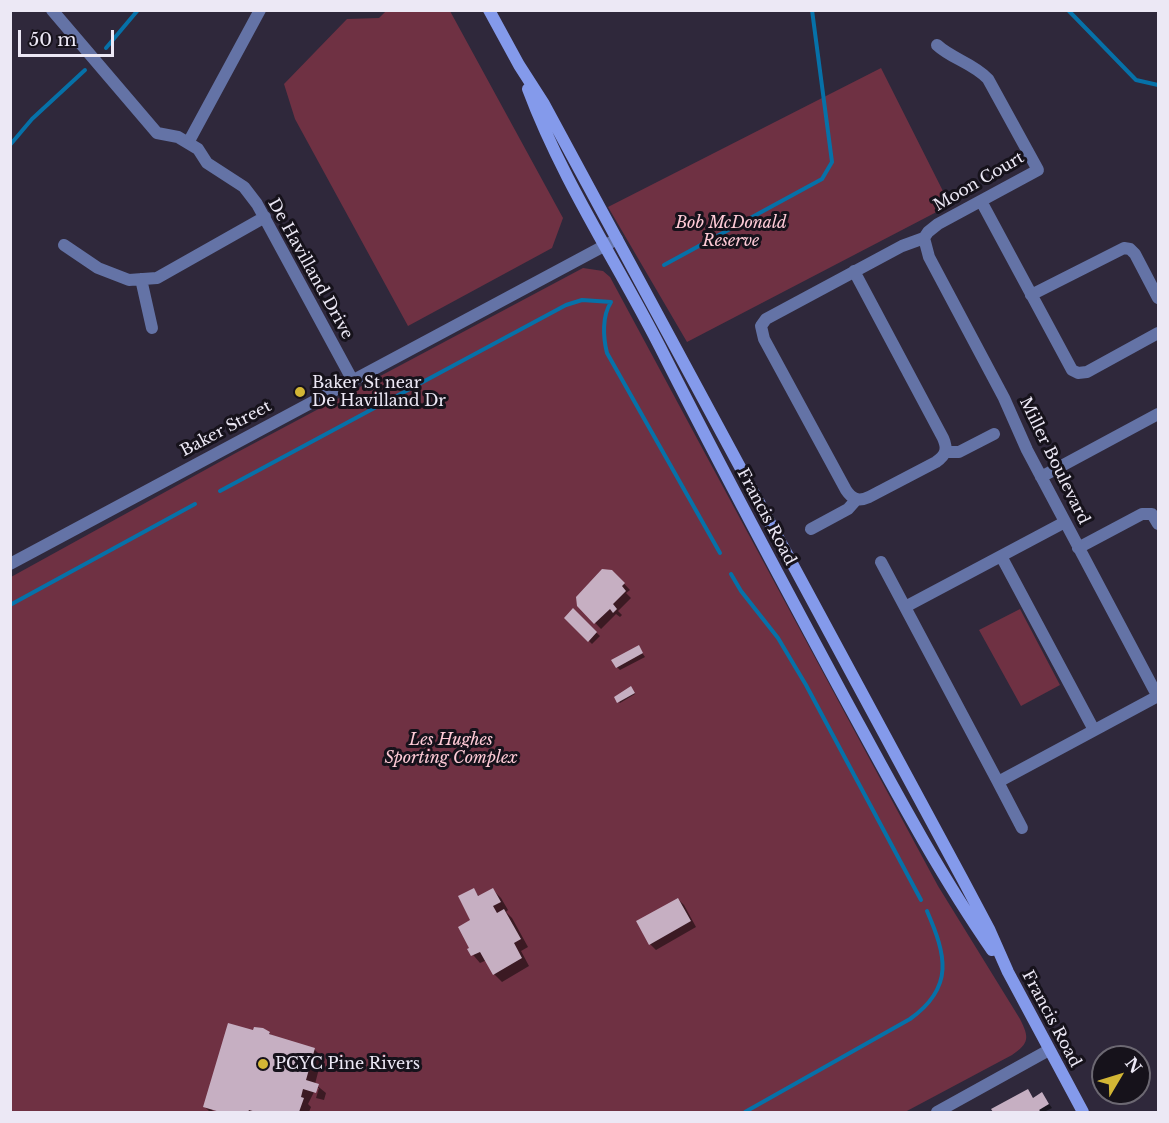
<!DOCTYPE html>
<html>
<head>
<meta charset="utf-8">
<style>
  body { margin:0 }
  #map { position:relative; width:1169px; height:1123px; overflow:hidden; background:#2f283b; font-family:"Libre Baskerville",serif }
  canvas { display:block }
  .frame { position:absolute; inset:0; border:12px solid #ece8f5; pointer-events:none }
  .north { position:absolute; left:1091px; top:1045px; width:60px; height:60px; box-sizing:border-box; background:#16121b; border:2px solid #6c6872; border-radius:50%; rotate:52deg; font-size:16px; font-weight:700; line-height:24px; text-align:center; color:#ece8f5 }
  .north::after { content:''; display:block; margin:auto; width:21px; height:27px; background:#d3b635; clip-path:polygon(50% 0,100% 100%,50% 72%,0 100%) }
  .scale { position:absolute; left:18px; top:30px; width:96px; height:27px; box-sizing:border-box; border:3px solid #ece8f5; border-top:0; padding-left:8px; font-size:18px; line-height:21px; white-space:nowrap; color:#ece8f5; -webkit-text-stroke:4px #16121b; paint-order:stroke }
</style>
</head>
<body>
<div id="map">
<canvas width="1169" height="1123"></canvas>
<div class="frame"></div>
<div class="north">N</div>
<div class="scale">50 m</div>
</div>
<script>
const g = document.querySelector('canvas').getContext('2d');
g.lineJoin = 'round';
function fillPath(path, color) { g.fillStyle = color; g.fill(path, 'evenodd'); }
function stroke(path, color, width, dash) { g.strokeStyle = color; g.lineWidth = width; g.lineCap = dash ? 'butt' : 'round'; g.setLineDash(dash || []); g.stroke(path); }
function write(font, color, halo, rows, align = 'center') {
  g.font = font + ' "Libre Baskerville",serif'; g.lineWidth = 6; g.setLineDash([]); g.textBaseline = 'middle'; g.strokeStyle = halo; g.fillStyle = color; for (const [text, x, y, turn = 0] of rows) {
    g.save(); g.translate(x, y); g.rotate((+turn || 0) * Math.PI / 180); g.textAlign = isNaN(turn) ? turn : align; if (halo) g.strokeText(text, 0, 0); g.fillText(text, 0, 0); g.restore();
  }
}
fillPath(new Path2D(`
  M 386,11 L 450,11 L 563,218 L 552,248 L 408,326 L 295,119 L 284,84 L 347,19 L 379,18 Z
  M 881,68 L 950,205 L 687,342 L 608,207 Z
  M 583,268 L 603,271 L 610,277 L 938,886 L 1020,1019 C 1029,1037 1030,1043 1012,1055 L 905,1112 L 11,1112 L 11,577 L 234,454 Z
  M 1020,609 L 1060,685 L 1021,706 L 979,630 Z`), '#6f3143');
fillPath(new Path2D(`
  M 612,571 L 630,590 L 626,593 L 631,598 L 618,611 L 622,615 L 620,617 L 616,614 L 601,629 L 578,605 Z
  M 573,610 L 600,636 L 592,644 L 566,618 Z
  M 638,647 L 645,657 L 620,670 L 617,667 Z
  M 632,689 L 635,694 L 620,703 L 619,702 Z
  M 473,890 L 480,897 L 493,890 L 501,898 L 508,910 L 506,912 L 512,918 L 528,947 L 521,951 L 529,966 L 502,982 L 494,974 L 487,960 L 480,963 L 469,950 Z
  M 678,899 L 684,905 L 696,927 L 656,950 L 650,944 Z
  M 254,1032 L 269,1033 L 273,1037 L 314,1049 L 322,1057 L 315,1084 L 326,1093 L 324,1100 L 316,1098 L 319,1088 L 316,1088 L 308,1104 L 311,1107 L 309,1112 L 222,1112 L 212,1109 L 213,1112 L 210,1112 L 205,1107 Z
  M 1028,1091 L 1034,1099 L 1042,1094 L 1052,1108 L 1044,1112 L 995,1112 L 993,1110 Z`), '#0007');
stroke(new Path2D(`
  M 1068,10 L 1136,80 L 1158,85
  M 106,48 L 138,10
  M 10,145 L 32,119 L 85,70
  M 664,265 L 822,179 L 832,162 L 812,10
  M 220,491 L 566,305 L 582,300 L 611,302 C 602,316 603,337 607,353 L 720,553
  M 731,574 L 741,591 L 778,638 L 806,685 L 921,900
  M 10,605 L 195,504
  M 745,1112 L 910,1019 C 955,987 946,955 927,911`), '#0671a8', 4);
fillPath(new Path2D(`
  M 602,569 L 612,570 L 625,583 L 622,586 L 626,591 L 613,604 L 617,609 L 613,613 L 610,609 L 594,624 L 577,606 L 576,597 Z
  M 573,608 L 597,632 L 588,642 L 564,618 Z
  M 639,645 L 643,653 L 616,668 L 611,660 Z
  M 631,686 L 635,693 L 617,703 L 614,697 Z
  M 474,888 L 478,896 L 493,888 L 501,902 L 493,906 L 497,913 L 504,909 L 521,939 L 514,943 L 522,958 L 493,975 L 480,952 L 471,956 L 467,949 L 469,948 L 458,927 L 470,920 L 458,896 Z
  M 678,898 L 691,921 L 649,945 L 636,921 Z
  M 228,1023 L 253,1030 L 254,1027 L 263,1028 L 270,1032 L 269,1034 L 315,1048 L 306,1080 L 319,1084 L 316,1093 L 303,1089 L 301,1097 L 304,1098 L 299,1112 L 256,1112 L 249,1110 L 248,1112 L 220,1112 L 203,1107 Z
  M 1028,1089 L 1033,1098 L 1042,1092 L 1049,1104 L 1039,1110 L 1041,1112 L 993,1112 L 991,1109 Z`), '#c6afc2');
stroke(new Path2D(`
  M 52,10 L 157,133 L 178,137 L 198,149 L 207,163 L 244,187 L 257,204 L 353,381
  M 188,143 L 260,10
  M 981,201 L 1072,370 L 1078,373 L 1087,372 L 1158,333
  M 924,238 L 929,257 L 1004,398 L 1027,450 L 1158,697
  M 924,238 L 928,232 L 938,224 L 1038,170 L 988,79 C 973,63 952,59 937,45
  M 64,245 L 98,268 L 129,280 L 157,278 L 265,217
  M 854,271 L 943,438 C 948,449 946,455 936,462 L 869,497 C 858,502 852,499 846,490 L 764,339 L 761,326 L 766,319 L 902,246 L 924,238
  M 141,279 L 152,328
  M 1031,295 L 1124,248 L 1130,249 L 1135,254 L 1158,298
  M 946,452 L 959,452 L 994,434
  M 1041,477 L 1158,414
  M 811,529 L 848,509 L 856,500
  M 1078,548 L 1142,514 L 1152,514 L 1158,524
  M 1001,556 L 1094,730
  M 881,562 L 998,782 L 1158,696
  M 10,564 L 617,239
  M 905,607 L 1065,522
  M 998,782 L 1022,828
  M 937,1112 L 1049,1050`), '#6473a6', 12);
stroke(new Path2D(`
  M 489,10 L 519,65 L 544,104 L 963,880 L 989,929 L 1008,972 L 1083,1112
  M 528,89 C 562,180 616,261 660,347 C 719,464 781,580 843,695 C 890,781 936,869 992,950`), '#849aeb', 12);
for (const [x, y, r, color] of [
  [300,392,6,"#d3b635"],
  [263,1064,6,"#d3b635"]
]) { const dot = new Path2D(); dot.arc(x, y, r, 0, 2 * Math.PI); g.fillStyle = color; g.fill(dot); stroke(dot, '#16121b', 2); }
write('16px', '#ece8f5', '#16121b', [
  ["Moon Court",979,182,-30],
  ["De Havilland Drive",310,269,61],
  ["Baker Street",226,429,-28],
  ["Miller Boulevard",1054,461,64],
  ["Francis Road",766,517,62],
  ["Francis Road",1051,1019,62]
]);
write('italic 16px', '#fecad6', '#16121b', [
  ["Bob McDonald",731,223],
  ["Reserve",731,241],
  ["Les Hughes",451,740],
  ["Sporting Complex",451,758]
]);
write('16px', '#ece8f5', '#16121b', [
  ["Baker St near",312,383],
  ["De Havilland Dr",312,401],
  ["PCYC Pine Rivers",275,1064]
], 'left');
</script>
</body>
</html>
